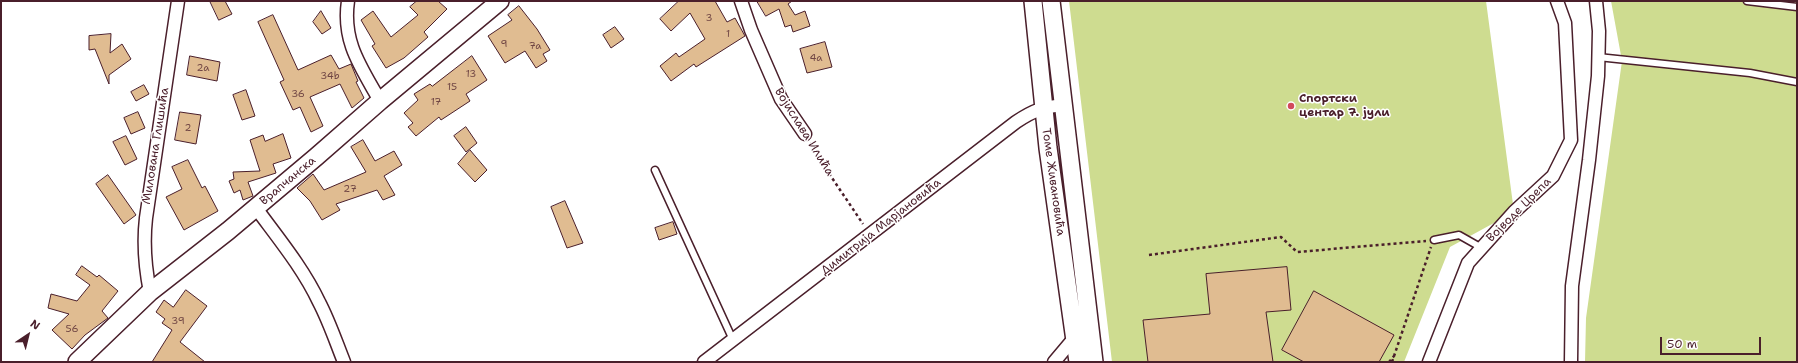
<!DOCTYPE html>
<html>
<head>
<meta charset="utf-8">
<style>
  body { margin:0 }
  #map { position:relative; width:1798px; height:363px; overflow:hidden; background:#fff; font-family:"Shantell Sans",sans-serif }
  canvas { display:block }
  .frame { position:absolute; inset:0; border:2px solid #4a1f2b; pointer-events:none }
  .north { position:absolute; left:8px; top:315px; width:40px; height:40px; -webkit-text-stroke:3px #fff; paint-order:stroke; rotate:35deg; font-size:11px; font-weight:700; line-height:16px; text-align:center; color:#4a1f2b }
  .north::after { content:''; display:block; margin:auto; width:14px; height:18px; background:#4a1f2b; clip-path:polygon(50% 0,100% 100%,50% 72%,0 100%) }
  .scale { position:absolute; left:1660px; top:337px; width:101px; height:18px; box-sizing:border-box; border:2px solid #4a1f2b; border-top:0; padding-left:5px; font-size:12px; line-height:14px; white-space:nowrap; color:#4a1f2b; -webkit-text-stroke:3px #fff; paint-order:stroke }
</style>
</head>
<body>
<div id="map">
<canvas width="1798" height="363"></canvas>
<div class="frame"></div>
<div class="north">N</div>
<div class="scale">50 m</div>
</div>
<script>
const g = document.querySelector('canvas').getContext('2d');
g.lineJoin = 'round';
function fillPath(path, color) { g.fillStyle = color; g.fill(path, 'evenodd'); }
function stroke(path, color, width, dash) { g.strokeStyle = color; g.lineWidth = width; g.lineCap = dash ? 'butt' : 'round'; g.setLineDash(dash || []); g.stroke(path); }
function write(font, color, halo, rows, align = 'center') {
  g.font = font + ' "Shantell Sans",sans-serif'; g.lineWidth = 3; g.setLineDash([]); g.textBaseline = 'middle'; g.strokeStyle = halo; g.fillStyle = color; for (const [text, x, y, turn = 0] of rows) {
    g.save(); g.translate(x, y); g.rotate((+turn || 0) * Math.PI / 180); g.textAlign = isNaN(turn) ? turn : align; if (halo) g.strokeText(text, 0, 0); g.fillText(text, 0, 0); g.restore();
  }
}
fillPath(new Path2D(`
  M 1069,1 L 1486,1 L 1514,212 L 1450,247 L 1404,362 L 1112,362 Z
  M 1611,1 L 1797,1 L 1797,362 L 1585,362 L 1586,318 L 1622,61 Z`), '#cedc90');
const building = new Path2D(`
  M 210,1 L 225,1 L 232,14 L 219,20 Z
  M 417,1 L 438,1 L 447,9 L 424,32 L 428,37 L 404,58 L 386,68 L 372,46 L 375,44 L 361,20 L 373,11 L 391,37 L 418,15 L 410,7 Z
  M 679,1 L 715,1 L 727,22 L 735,18 L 745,36 L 696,67 L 694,64 L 671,81 L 660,66 L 676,53 L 679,57 L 705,39 L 690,13 L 671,31 L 660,19 Z
  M 757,1 L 792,1 L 788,4 L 795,15 L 805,11 L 810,26 L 793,32 L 791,25 L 785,27 L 779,9 L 766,16 Z
  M 519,6 L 537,29 L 550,50 L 543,54 L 547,61 L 536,68 L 525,51 L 505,63 L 488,36 L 512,20 L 508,15 Z
  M 321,11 L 331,28 L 322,34 L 313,22 Z
  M 273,15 L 298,70 L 331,55 L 339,69 L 351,64 L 358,81 L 356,82 L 364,98 L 352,108 L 340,84 L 310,97 L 323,126 L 311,132 L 300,107 L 293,110 L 280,82 L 284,80 L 258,22 Z
  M 615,27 L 624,39 L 611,48 L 603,35 Z
  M 111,34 L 110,53 L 122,44 L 131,59 L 109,75 L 109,84 L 95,49 L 89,50 L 89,36 Z
  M 825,42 L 832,67 L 807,73 L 800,49 Z
  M 190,56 L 220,62 L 217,81 L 187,75 Z
  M 472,56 L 487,80 L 466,94 L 470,101 L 441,120 L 439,117 L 416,136 L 408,127 L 413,123 L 404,113 L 418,100 L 414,94 L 430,84 L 432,86 Z
  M 144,85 L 149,94 L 136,101 L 131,92 Z
  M 246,90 L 255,116 L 242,120 L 233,95 Z
  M 138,112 L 145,128 L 131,134 L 124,118 Z
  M 180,112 L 201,115 L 196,144 L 175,140 Z
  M 466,127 L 477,143 L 466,152 L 454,136 Z
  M 283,134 L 291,158 L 273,164 L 276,173 L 248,182 L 253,196 L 243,200 L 240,190 L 234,193 L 229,181 L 234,179 L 233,172 L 260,171 L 250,140 L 263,135 L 265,141 Z
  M 126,136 L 137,159 L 125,165 L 113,142 Z
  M 363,140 L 375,161 L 394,151 L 402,165 L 384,176 L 395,195 L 383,200 L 377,190 L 336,204 L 340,210 L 322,220 L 310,201 L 297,188 L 313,174 L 324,190 L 366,172 L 351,147 Z
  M 470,150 L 487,170 L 475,182 L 458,164 Z
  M 188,160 L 202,188 L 205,186 L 218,211 L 184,230 L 166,197 L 182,189 L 172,167 Z
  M 108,175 L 136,215 L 124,224 L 96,184 Z
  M 565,201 L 583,243 L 567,248 L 551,207 Z
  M 673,222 L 677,234 L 659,240 L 655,228 Z
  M 82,266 L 97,277 L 99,275 L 118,291 L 102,311 L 108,318 L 85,335 L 72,349 L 52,330 L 69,314 L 48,308 L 51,294 L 77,301 L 90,285 L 76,275 Z
  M 1287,267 L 1291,310 L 1266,312 L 1273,362 L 1148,362 L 1143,320 L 1210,314 L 1206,274 Z
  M 186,290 L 207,306 L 180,342 L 205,362 L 152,362 L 172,330 L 162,323 L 165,319 L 156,312 L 164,300 L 173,307 Z
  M 1314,291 L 1394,335 L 1379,362 L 1304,362 L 1282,350 Z`);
fillPath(building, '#e0bc91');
stroke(building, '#4a1f2b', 1);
const service = new Path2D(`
  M 1747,1 L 1797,7
  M 1598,57 L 1750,73 L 1797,82
  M 655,170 L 733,340
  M 1434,240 L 1459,235 L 1482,248`);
const minor = new Path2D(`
  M 348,1 C 342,42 361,67 380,101
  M 741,1 L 751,30 L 781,99 L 805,134
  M 256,208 C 278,238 303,268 319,302 C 329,321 336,342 344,362
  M 150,292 C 145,267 143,244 146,218 L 178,1
  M 704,362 L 1016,122 C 1034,110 1043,107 1064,105
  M 1054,362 L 1070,343 L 1080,339
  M 1429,362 L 1468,263 L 1514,212 L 1553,176 L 1571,140 L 1565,23 L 1557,1
  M 1571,362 L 1572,286 L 1589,160 L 1598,76 L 1599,31 L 1596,1`);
const secondary = new Path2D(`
  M 1033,1 L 1048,148 L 1078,362
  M 1051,1 L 1094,362
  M 77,362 L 150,292 L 228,231 L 316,157 L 380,101 L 500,1`);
stroke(service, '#4a1f2b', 9);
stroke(minor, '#4a1f2b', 15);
stroke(secondary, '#4a1f2b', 20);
stroke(new Path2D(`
  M 810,143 L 824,166 L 863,224
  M 1149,255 L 1281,237 L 1297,252 L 1426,241
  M 1389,362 L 1394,356
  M 1392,362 L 1431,247`), '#4a1f2b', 2.5, [3, 3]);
stroke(service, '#fff', 6);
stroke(minor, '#fff', 12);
stroke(secondary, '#fff', 17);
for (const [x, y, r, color] of [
  [1291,106,4,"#d1495b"]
]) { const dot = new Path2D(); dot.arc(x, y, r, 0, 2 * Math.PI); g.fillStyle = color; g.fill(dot); stroke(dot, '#fff', 1.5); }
write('10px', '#704644', null, [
  ["3",709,18],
  ["1",728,34],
  ["9",504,44],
  ["7a",535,46],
  ["4a",816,58],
  ["2a",203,68],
  ["13",471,74],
  ["34b",330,76],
  ["15",452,87],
  ["36",298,94],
  ["17",436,102],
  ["2",188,128],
  ["27",350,189],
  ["39",178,321],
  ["56",72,329]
]);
write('bold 12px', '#4a1f2b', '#fff', [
  ["Спортски",1299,99],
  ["центар 7. јули",1299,113]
], 'left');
write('12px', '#4a1f2b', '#fff', [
  ["Војислава Илића",804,132,58],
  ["Милована Глишића",156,146,-81],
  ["Врапчанска",288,181,-40],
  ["Томе Живановића",1053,182,82],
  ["Војводе Црепа",1519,210,-45],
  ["Димитрија Марјановића",881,227,-38]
]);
</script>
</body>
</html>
